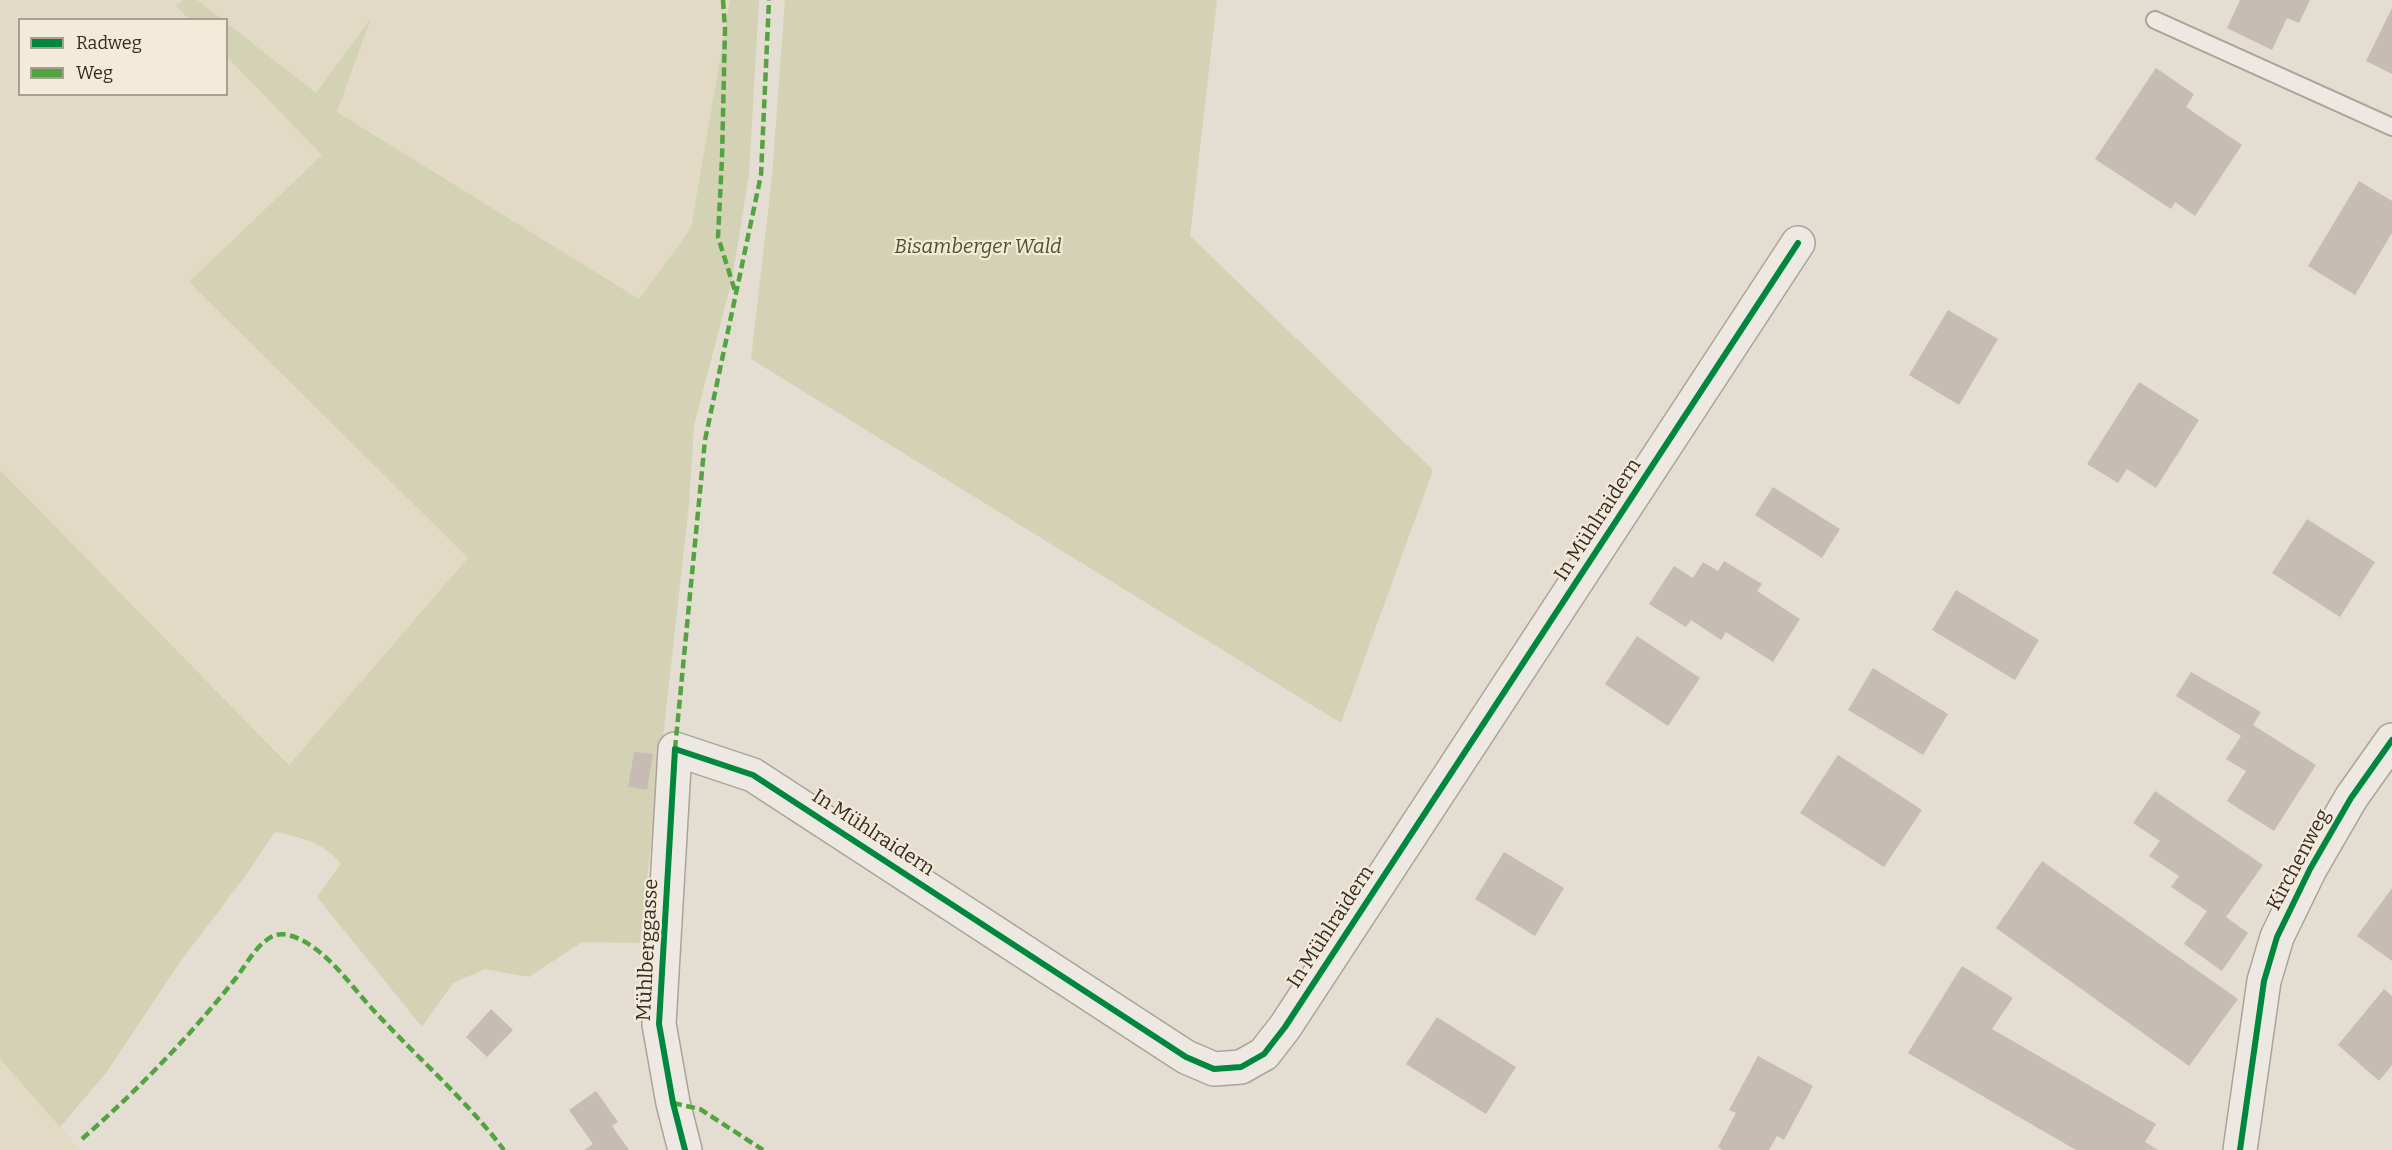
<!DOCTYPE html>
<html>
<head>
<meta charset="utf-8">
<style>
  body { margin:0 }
  #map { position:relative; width:2392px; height:1150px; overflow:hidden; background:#e3ddd2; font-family:Bitter,serif }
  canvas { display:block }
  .legend { position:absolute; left:18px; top:18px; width:210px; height:78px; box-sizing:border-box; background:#f3ead9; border:2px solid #a99e90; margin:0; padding:8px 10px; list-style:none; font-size:18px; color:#392b22 }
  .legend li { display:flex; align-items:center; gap:12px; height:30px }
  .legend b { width:30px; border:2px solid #a99e90 }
</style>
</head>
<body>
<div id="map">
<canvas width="2392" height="1150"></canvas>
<ul class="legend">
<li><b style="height:8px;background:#00873e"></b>Radweg</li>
<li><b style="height:8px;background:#53a441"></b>Weg</li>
</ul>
</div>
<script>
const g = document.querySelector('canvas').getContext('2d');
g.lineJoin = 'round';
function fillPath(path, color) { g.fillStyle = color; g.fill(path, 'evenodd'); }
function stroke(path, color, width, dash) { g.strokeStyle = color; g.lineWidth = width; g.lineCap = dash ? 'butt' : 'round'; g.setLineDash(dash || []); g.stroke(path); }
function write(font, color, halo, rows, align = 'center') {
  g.font = font + ' Bitter,serif'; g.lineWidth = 4.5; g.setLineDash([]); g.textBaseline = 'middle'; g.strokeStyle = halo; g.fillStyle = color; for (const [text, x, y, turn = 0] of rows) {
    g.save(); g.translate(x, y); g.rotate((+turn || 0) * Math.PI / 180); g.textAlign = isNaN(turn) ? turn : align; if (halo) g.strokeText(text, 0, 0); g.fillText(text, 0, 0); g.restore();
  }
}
fillPath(new Path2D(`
  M 0,0 L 183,0 L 176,6 L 189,19 L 20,20 L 20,94 L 226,94 L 227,57 L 323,155 L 189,282 L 469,558 L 290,765 L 0,470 Z
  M 197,0 L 730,0 L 691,228 L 639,299 L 337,112 L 370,21 L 316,93 L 227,23 L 226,20 L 222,19 Z
  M 0,1059 L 60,1127 L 81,1150 L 0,1150 Z`), '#e2dac4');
fillPath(new Path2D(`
  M 183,0 L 197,0 L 222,19 L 189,19 L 176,6 Z
  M 730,0 L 759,0 L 749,174 L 732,280 L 694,425 L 689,504 L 640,943 L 582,942 L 529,977 L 485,969 L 453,983 L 422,1027 L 317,897 L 341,863 C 320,841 303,838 275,832 L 246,875 L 177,966 L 106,1073 L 60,1127 L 0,1059 L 0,470 L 289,765 L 468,558 L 189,282 L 322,155 L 227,57 L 227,23 L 316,93 L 371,18 L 337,112 L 639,299 L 691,228 Z
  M 785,0 L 1217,0 L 1190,236 L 1433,470 L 1341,723 L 751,359 L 772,176 Z`), '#d4d2b5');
fillPath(new Path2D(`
  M 2240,0 L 2310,0 L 2299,23 L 2287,18 L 2272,50 L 2227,28 Z
  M 2392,8 L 2392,74 L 2366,61 Z
  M 2156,68 L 2194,94 L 2186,107 L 2242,145 L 2195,216 L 2175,202 L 2171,209 L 2095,159 Z
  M 2359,181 L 2392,201 L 2392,233 L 2355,295 L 2308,266 Z
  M 1948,310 L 1998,339 L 1959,405 L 1909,375 Z
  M 2139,382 L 2199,420 L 2156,488 L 2127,469 L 2118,483 L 2087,464 Z
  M 1773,487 L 1840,529 L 1822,558 L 1755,515 Z
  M 2307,519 L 2375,562 L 2340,617 L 2272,573 Z
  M 1724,561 L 1762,584 L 1757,591 L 1800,619 L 1773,662 L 1726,632 L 1721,640 L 1691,620 L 1686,627 L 1649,604 L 1674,566 L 1693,578 L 1703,562 L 1718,571 Z
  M 1956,590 L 2039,640 L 2015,680 L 1932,630 Z
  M 1637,636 L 1700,678 L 1668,726 L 1605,684 Z
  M 1873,668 L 1948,714 L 1923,755 L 1848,710 Z
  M 2191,672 L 2261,712 L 2253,725 L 2316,765 L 2274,831 L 2227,801 L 2246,771 L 2226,759 L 2241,736 L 2176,696 Z
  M 634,752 L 653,754 L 647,790 L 628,787 Z
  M 1838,755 L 1922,810 L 1884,867 L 1800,813 Z
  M 2155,791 L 2263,865 L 2226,917 L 2248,933 L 2222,971 L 2184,944 L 2207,911 L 2171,887 L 2179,876 L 2149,856 L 2160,841 L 2133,823 Z
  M 1504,852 L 1564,888 L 1535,936 L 1475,899 Z
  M 2042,861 L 2238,999 L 2189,1066 L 1996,928 Z
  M 2392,888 L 2392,961 L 2357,936 Z
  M 1962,966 L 2013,998 L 1992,1029 L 2156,1124 L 2145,1142 L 2158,1150 L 2076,1150 L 1908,1053 Z
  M 2384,989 L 2392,996 L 2392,1065 L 2379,1081 L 2338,1045 Z
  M 491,1009 L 513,1030 L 487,1057 L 466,1037 Z
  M 1437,1017 L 1516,1067 L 1486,1114 L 1406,1064 Z
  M 1758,1056 L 1813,1086 L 1784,1140 L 1777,1136 L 1769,1150 L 1723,1150 L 1718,1147 L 1736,1113 L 1729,1110 Z
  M 596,1091 L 618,1122 L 612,1126 L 629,1150 L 584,1150 L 593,1144 L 569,1110 Z`), '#c7bcb3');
const lane = new Path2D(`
  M 2155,20 L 2392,127`);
const street = new Path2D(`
  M 685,1150 L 673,1103 L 659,1024 L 675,749 L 753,775 L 1186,1057 L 1214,1069 L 1241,1067 L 1264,1054 L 1285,1027 L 1798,243
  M 2240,1150 L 2264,981 L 2277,937 L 2310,869 L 2351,798 L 2392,740`);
stroke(lane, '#a9a39a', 20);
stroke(street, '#a9a39a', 36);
stroke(lane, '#ede9e2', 16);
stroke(street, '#ede9e2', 33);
stroke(new Path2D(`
  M 723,0 L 725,29 L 722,158 L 718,237 L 736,294
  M 675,749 L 705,440 L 761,175 L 769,0
  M 673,1103 L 700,1109 L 763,1150
  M 82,1139 C 138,1090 190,1036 236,978 C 246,965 259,940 276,935 C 287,932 301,939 310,945 C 336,962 355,991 377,1014 C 419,1059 466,1100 504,1150`), '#53a441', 4.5, [9, 4.5]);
stroke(new Path2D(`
  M 685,1150 L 673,1103 L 659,1024 L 675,749 L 753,775 L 1186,1057 L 1214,1069 L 1241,1067 L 1264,1054 L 1285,1027 L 1798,243
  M 2240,1150 L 2264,981 L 2277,937 L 2310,869 L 2351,798 L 2392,740`), '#00873e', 6);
write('italic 20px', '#4c532a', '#f3ead9', [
  ["Bisamberger Wald",978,247]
]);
write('20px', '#392b22', '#f3ead9', [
  ["In Mühlraidern",1598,520,-57],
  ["In Mühlraidern",873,833,33],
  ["Kirchenweg",2299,860,-62],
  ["In Mühlraidern",1331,927,-57],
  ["Mühlberggasse",648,950,-87]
]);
</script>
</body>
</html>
